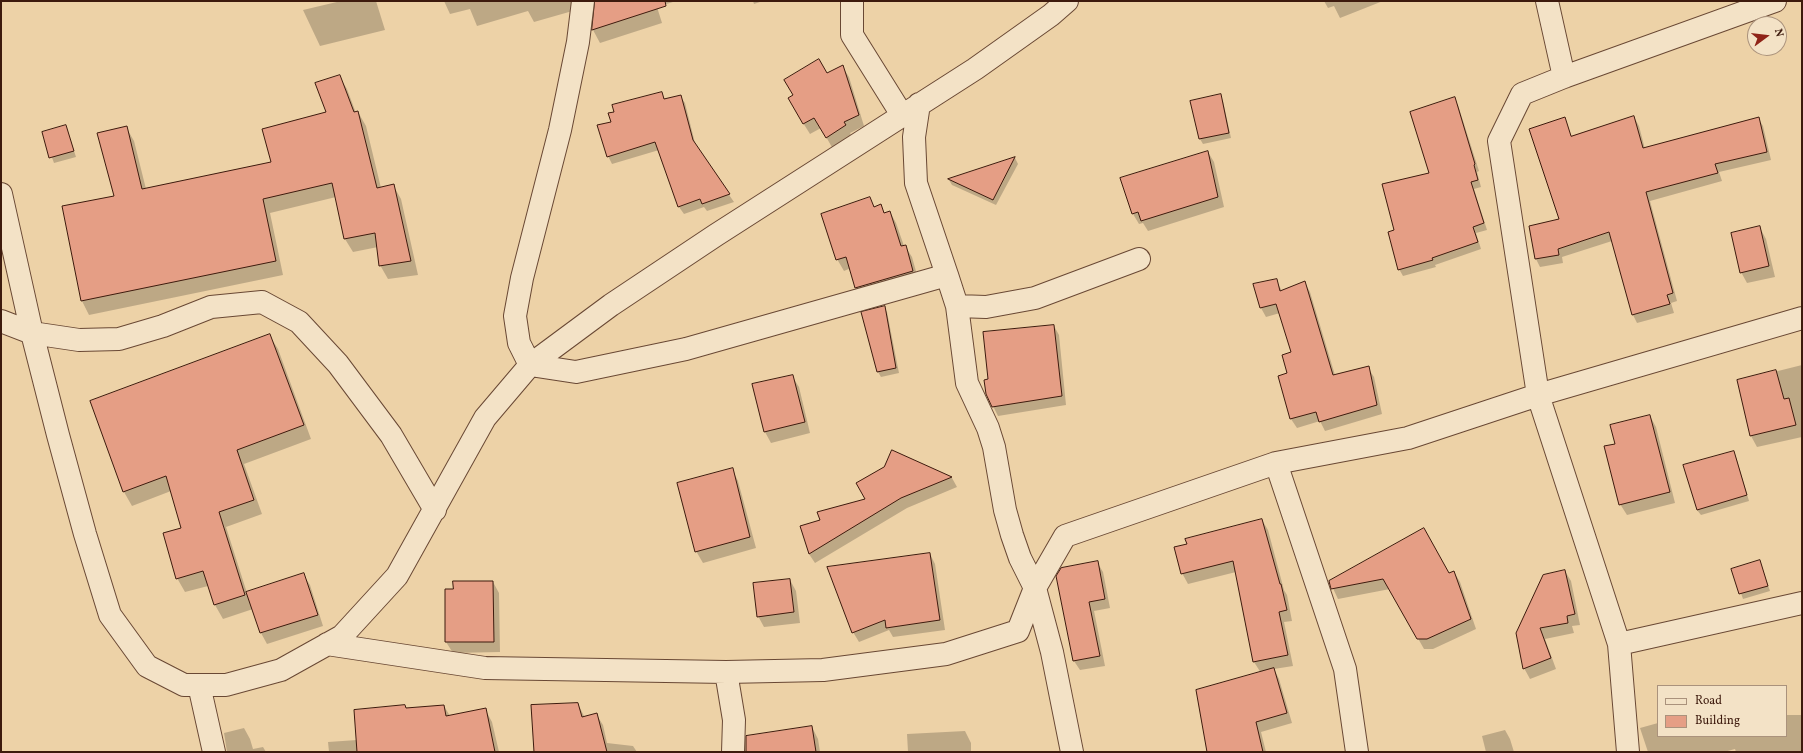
<!DOCTYPE html>
<html>
<head>
<meta charset="utf-8">
<style>
  body { margin:0 }
  #map { position:relative; width:1803px; height:753px; overflow:hidden; background:#edd2a7; font-family:Vollkorn,serif }
  canvas { display:block }
  .frame { position:absolute; inset:0; border:2px solid #3d1a0d; pointer-events:none }
  .legend { position:absolute; left:1657px; top:685px; width:130px; height:52px; box-sizing:border-box; background:#f3e2c6; border:1px solid #aa927c; margin:0; padding:5px 7px; list-style:none; font-size:12px; color:#3d1a0d }
  .legend li { display:flex; align-items:center; gap:8px; height:20px }
  .legend b { width:20px; border:1px solid #aa927c }
  .north { position:absolute; left:1747px; top:16px; width:40px; height:40px; box-sizing:border-box; background:#f3e2c6; border:1px solid #aa927c; border-radius:50%; rotate:75deg; font-size:11px; font-weight:700; line-height:16px; text-align:center; color:#3d1a0d }
  .north::after { content:''; display:block; margin:auto; width:14px; height:18px; background:#8f2418; clip-path:polygon(50% 0,100% 100%,50% 72%,0 100%) }
</style>
</head>
<body>
<div id="map">
<canvas width="1803" height="753"></canvas>
<div class="frame"></div>
<ul class="legend">
<li><b style="height:5px;background:#f3e2c6"></b>Road</li>
<li><b style="height:11px;background:#e59e85"></b>Building</li>
</ul>
<div class="north">N</div>
</div>
<script>
const g = document.querySelector('canvas').getContext('2d');
g.lineJoin = 'round';
function fillPath(path, color) { g.fillStyle = color; g.fill(path, 'evenodd'); }
function stroke(path, color, width, dash) { g.strokeStyle = color; g.lineWidth = width; g.lineCap = dash ? 'butt' : 'round'; g.setLineDash(dash || []); g.stroke(path); }
fillPath(new Path2D(`
  M 341,1 L 376,1 L 385,30 L 320,46 L 303,10 Z
  M 444,1 L 576,1 L 576,10 L 534,22 L 528,11 L 477,26 L 470,9 L 450,14 Z
  M 590,1 L 676,1 L 657,7 L 662,23 L 600,43 L 593,30 L 595,3 Z
  M 753,1 L 763,1 L 754,4 Z
  M 1324,1 L 1383,1 L 1340,18 L 1334,6 L 1328,8 Z
  M 842,66 L 849,77 L 864,126 L 850,133 L 852,137 L 833,149 L 821,128 L 810,134 L 795,110 L 794,96 Z
  M 339,76 L 347,89 L 356,113 L 358,112 L 366,126 L 381,188 L 393,185 L 401,199 L 418,275 L 388,279 L 380,265 L 378,247 L 353,252 L 345,239 L 336,197 L 270,213 L 283,275 L 89,315 L 82,301 L 63,207 L 115,197 L 126,127 L 134,141 L 146,189 L 272,163 L 327,113 Z
  M 661,93 L 665,100 L 680,96 L 685,103 L 696,147 L 734,202 L 707,211 L 704,207 L 684,214 L 679,207 L 659,150 L 612,164 L 608,156 L 612,122 Z
  M 1220,95 L 1223,101 L 1231,138 L 1203,144 L 1200,139 Z
  M 1454,99 L 1458,105 L 1479,171 L 1477,172 L 1481,187 L 1474,189 L 1487,230 L 1476,233 L 1481,249 L 1435,265 L 1436,267 L 1403,276 L 1399,269 L 1395,231 L 1430,173 Z
  M 1634,117 L 1639,126 L 1645,149 L 1758,118 L 1763,126 L 1771,160 L 1719,172 L 1722,181 L 1650,201 L 1677,301 L 1671,303 L 1674,313 L 1637,323 L 1633,315 L 1612,241 L 1562,257 L 1563,263 L 1540,267 L 1536,259 L 1560,220 L 1564,118 L 1572,137 Z
  M 66,126 L 76,157 L 54,163 L 43,133 Z
  M 1208,152 L 1214,162 L 1224,207 L 1148,231 L 1143,223 L 1139,224 L 1133,214 L 1122,179 Z
  M 1015,158 L 1018,164 L 996,205 L 952,185 L 949,180 Z
  M 869,198 L 875,208 L 881,206 L 885,214 L 890,212 L 896,223 L 904,246 L 905,246 L 912,257 L 919,282 L 862,299 L 856,288 L 851,268 L 844,271 L 837,259 Z
  M 1760,228 L 1766,239 L 1775,277 L 1747,283 L 1741,272 Z
  M 1276,280 L 1282,291 L 1305,283 L 1310,292 L 1335,375 L 1368,368 L 1374,377 L 1382,414 L 1325,431 L 1320,421 L 1297,428 L 1291,419 L 1279,376 L 1288,373 L 1292,353 L 1280,313 L 1266,317 L 1261,308 L 1254,285 Z
  M 884,307 L 887,312 L 899,373 L 881,377 L 878,372 Z
  M 1054,326 L 1059,335 L 1066,405 L 998,416 L 987,394 L 989,380 Z
  M 269,335 L 278,349 L 311,439 L 244,464 L 262,514 L 226,527 L 247,593 L 303,574 L 310,585 L 323,626 L 267,644 L 261,633 L 253,609 L 223,619 L 215,605 L 208,586 L 185,592 L 177,578 L 182,528 L 171,491 L 132,506 L 124,492 L 91,402 Z
  M 1802,365 L 1802,437 L 1757,447 L 1751,436 L 1738,381 Z
  M 792,376 L 799,387 L 810,433 L 771,443 L 765,432 L 754,385 Z
  M 1650,416 L 1656,427 L 1675,503 L 1627,515 L 1620,504 L 1616,444 Z
  M 892,451 L 952,478 L 957,487 L 907,508 L 815,563 L 809,554 L 801,527 L 821,521 L 867,499 Z
  M 1733,452 L 1736,457 L 1749,501 L 1701,515 L 1697,510 L 1684,466 Z
  M 732,469 L 738,481 L 756,548 L 703,563 L 696,551 Z
  M 1262,520 L 1268,530 L 1284,590 L 1287,595 L 1292,621 L 1284,622 L 1293,666 L 1274,669 L 1279,679 L 1292,723 L 1261,732 L 1266,752 L 1208,752 L 1261,673 L 1254,662 L 1236,572 L 1188,584 L 1182,573 L 1188,544 Z
  M 930,554 L 935,564 L 945,630 L 893,637 L 889,630 L 859,642 L 853,632 Z
  M 1760,561 L 1770,591 L 1743,599 L 1733,570 Z
  M 1097,562 L 1103,572 L 1110,608 L 1094,611 L 1105,666 L 1080,670 L 1074,661 Z
  M 1565,571 L 1571,581 L 1580,625 L 1572,626 L 1574,633 L 1545,639 L 1556,669 L 1530,679 L 1524,668 L 1517,633 Z
  M 1454,572 L 1460,582 L 1476,629 L 1433,649 L 1424,649 L 1390,589 L 1338,599 L 1330,582 L 1449,574 Z
  M 790,580 L 796,591 L 800,623 L 764,627 L 758,616 Z
  M 493,582 L 499,593 L 500,652 L 453,653 L 446,642 L 446,590 Z
  M 578,704 L 585,718 L 596,714 L 603,725 L 607,743 L 633,746 L 637,752 L 535,752 Z
  M 405,706 L 407,709 L 444,706 L 450,716 L 485,709 L 492,722 L 499,752 L 329,752 L 328,742 L 357,740 Z
  M 1786,715 L 1802,715 L 1802,752 L 1736,752 L 1735,749 L 1724,752 L 1648,752 L 1640,728 L 1658,723 L 1658,736 L 1786,736 Z
  M 812,727 L 818,739 L 820,752 L 775,752 Z
  M 244,728 L 250,739 L 253,749 L 263,747 L 266,752 L 227,752 L 224,733 Z
  M 1505,730 L 1510,739 L 1514,752 L 1486,752 L 1482,736 Z
  M 965,731 L 971,743 L 971,752 L 908,752 L 907,734 Z`), '#0003');
const building = new Path2D(`
  M 595,1 L 665,1 L 666,6 L 592,30 Z
  M 819,59 L 827,73 L 843,65 L 859,115 L 844,122 L 846,125 L 826,138 L 814,118 L 803,124 L 788,98 L 793,95 L 784,80 Z
  M 340,75 L 354,112 L 358,111 L 377,188 L 394,184 L 411,261 L 379,266 L 375,233 L 344,239 L 332,183 L 263,199 L 276,261 L 81,301 L 62,206 L 114,196 L 97,133 L 127,126 L 142,189 L 271,162 L 262,129 L 326,112 L 315,83 Z
  M 662,92 L 664,99 L 681,95 L 693,140 L 730,194 L 702,204 L 700,199 L 678,207 L 655,142 L 607,157 L 597,125 L 611,122 L 608,113 L 614,112 L 612,105 Z
  M 1221,94 L 1229,133 L 1199,139 L 1190,101 Z
  M 1455,97 L 1475,164 L 1474,165 L 1478,180 L 1471,182 L 1484,223 L 1473,227 L 1478,242 L 1432,258 L 1433,260 L 1398,270 L 1388,232 L 1394,230 L 1382,184 L 1429,173 L 1410,112 Z
  M 1634,116 L 1643,148 L 1759,117 L 1767,152 L 1715,164 L 1718,173 L 1646,192 L 1673,293 L 1667,295 L 1670,304 L 1632,315 L 1609,232 L 1558,249 L 1559,255 L 1535,259 L 1529,226 L 1559,219 L 1529,129 L 1565,117 L 1571,136 Z
  M 66,125 L 74,151 L 49,158 L 42,132 Z
  M 1208,151 L 1218,197 L 1141,221 L 1138,212 L 1132,214 L 1120,178 Z
  M 1015,157 L 993,200 L 948,179 Z
  M 870,197 L 874,207 L 881,204 L 884,213 L 890,211 L 901,246 L 906,245 L 913,271 L 855,288 L 846,257 L 836,260 L 821,214 Z
  M 1760,226 L 1769,266 L 1740,273 L 1731,233 Z
  M 1277,279 L 1280,291 L 1305,281 L 1333,375 L 1369,366 L 1377,405 L 1319,422 L 1316,412 L 1290,419 L 1278,376 L 1287,373 L 1282,355 L 1291,352 L 1276,304 L 1260,308 L 1253,284 Z
  M 885,306 L 896,368 L 877,372 L 861,312 Z
  M 1054,325 L 1062,396 L 992,407 L 986,394 L 984,380 L 988,379 L 983,332 Z
  M 270,334 L 304,425 L 237,450 L 254,500 L 219,512 L 245,595 L 214,605 L 203,571 L 176,579 L 163,533 L 181,528 L 166,476 L 123,492 L 90,401 Z
  M 1776,370 L 1784,399 L 1789,398 L 1796,425 L 1750,436 L 1737,380 Z
  M 793,375 L 805,422 L 764,432 L 752,384 Z
  M 1650,415 L 1670,492 L 1619,505 L 1604,446 L 1615,444 L 1610,425 Z
  M 892,450 L 952,477 L 901,498 L 809,554 L 800,526 L 820,520 L 817,512 L 865,499 L 856,483 L 884,467 Z
  M 1734,451 L 1747,495 L 1697,510 L 1683,465 Z
  M 733,468 L 750,537 L 695,552 L 677,483 Z
  M 1262,519 L 1280,584 L 1281,584 L 1287,610 L 1279,612 L 1288,655 L 1253,662 L 1233,561 L 1181,574 L 1174,547 L 1187,544 L 1185,539 Z
  M 1424,528 L 1449,573 L 1454,571 L 1471,619 L 1427,639 L 1417,639 L 1383,579 L 1331,589 L 1329,581 Z
  M 930,553 L 940,620 L 886,628 L 885,620 L 852,633 L 827,567 Z
  M 1760,560 L 1768,586 L 1739,594 L 1731,569 Z
  M 1098,561 L 1105,599 L 1089,602 L 1100,656 L 1073,661 L 1056,576 L 1061,568 Z
  M 1565,570 L 1575,614 L 1567,616 L 1568,623 L 1540,628 L 1551,658 L 1523,669 L 1516,633 L 1543,575 Z
  M 304,573 L 318,615 L 260,633 L 246,592 Z
  M 790,579 L 794,612 L 757,617 L 753,583 Z
  M 453,581 L 493,581 L 494,642 L 445,642 L 445,589 L 453,589 Z
  M 1274,668 L 1287,713 L 1256,722 L 1263,752 L 1207,752 L 1196,690 Z
  M 578,703 L 582,717 L 597,713 L 607,752 L 534,752 L 531,705 Z
  M 405,705 L 406,708 L 444,705 L 446,716 L 486,708 L 495,752 L 357,752 L 354,710 Z
  M 812,726 L 816,752 L 746,752 L 746,736 Z`);
fillPath(building, '#e59e85');
stroke(building, '#3d1a0d', 1);
const street = new Path2D(`
  M 583,1 L 578,42 L 560,130 L 522,278 L 515,316 L 519,343 L 530,365 L 576,372 L 686,349 L 947,275 L 957,306
  M 852,1 L 852,35 L 902,115
  M 1547,1 L 1564,77
  M 1775,1 L 1564,77 L 1522,94 L 1499,141 L 1538,395 L 1802,318
  M 919,104 L 914,137 L 916,183 L 947,275
  M 1,194 L 32,333 L 58,435 L 85,534 L 110,615 L 147,666 L 184,685 L 226,685 L 281,670 L 342,636 L 397,576 L 485,418 L 530,365 L 611,305 L 716,235 L 975,69 L 1051,15 L 1067,1
  M 1,321 L 32,333 L 79,340 L 119,339 L 163,326 L 211,307 L 262,302 L 299,322 L 338,364 L 391,435 L 435,510
  M 1276,463 L 1345,669 L 1357,752
  M 327,644 L 485,668 L 726,672 L 823,670 L 946,654 L 1018,631 L 1035,588 L 1065,536 L 1276,463 L 1408,438 L 1538,395 L 1619,644 L 1802,603
  M 1619,644 L 1628,752
  M 726,672 L 734,720 L 733,752
  M 199,685 L 214,752
  M 1072,752 L 1052,652 L 1035,588 L 1020,558 L 1012,535 L 1005,510 L 994,447 L 988,428 L 967,383 L 957,306 L 986,307 L 1035,298 L 1139,259`);
stroke(street, '#694834', 24);
stroke(street, '#f3e2c6', 22);
</script>
</body>
</html>
